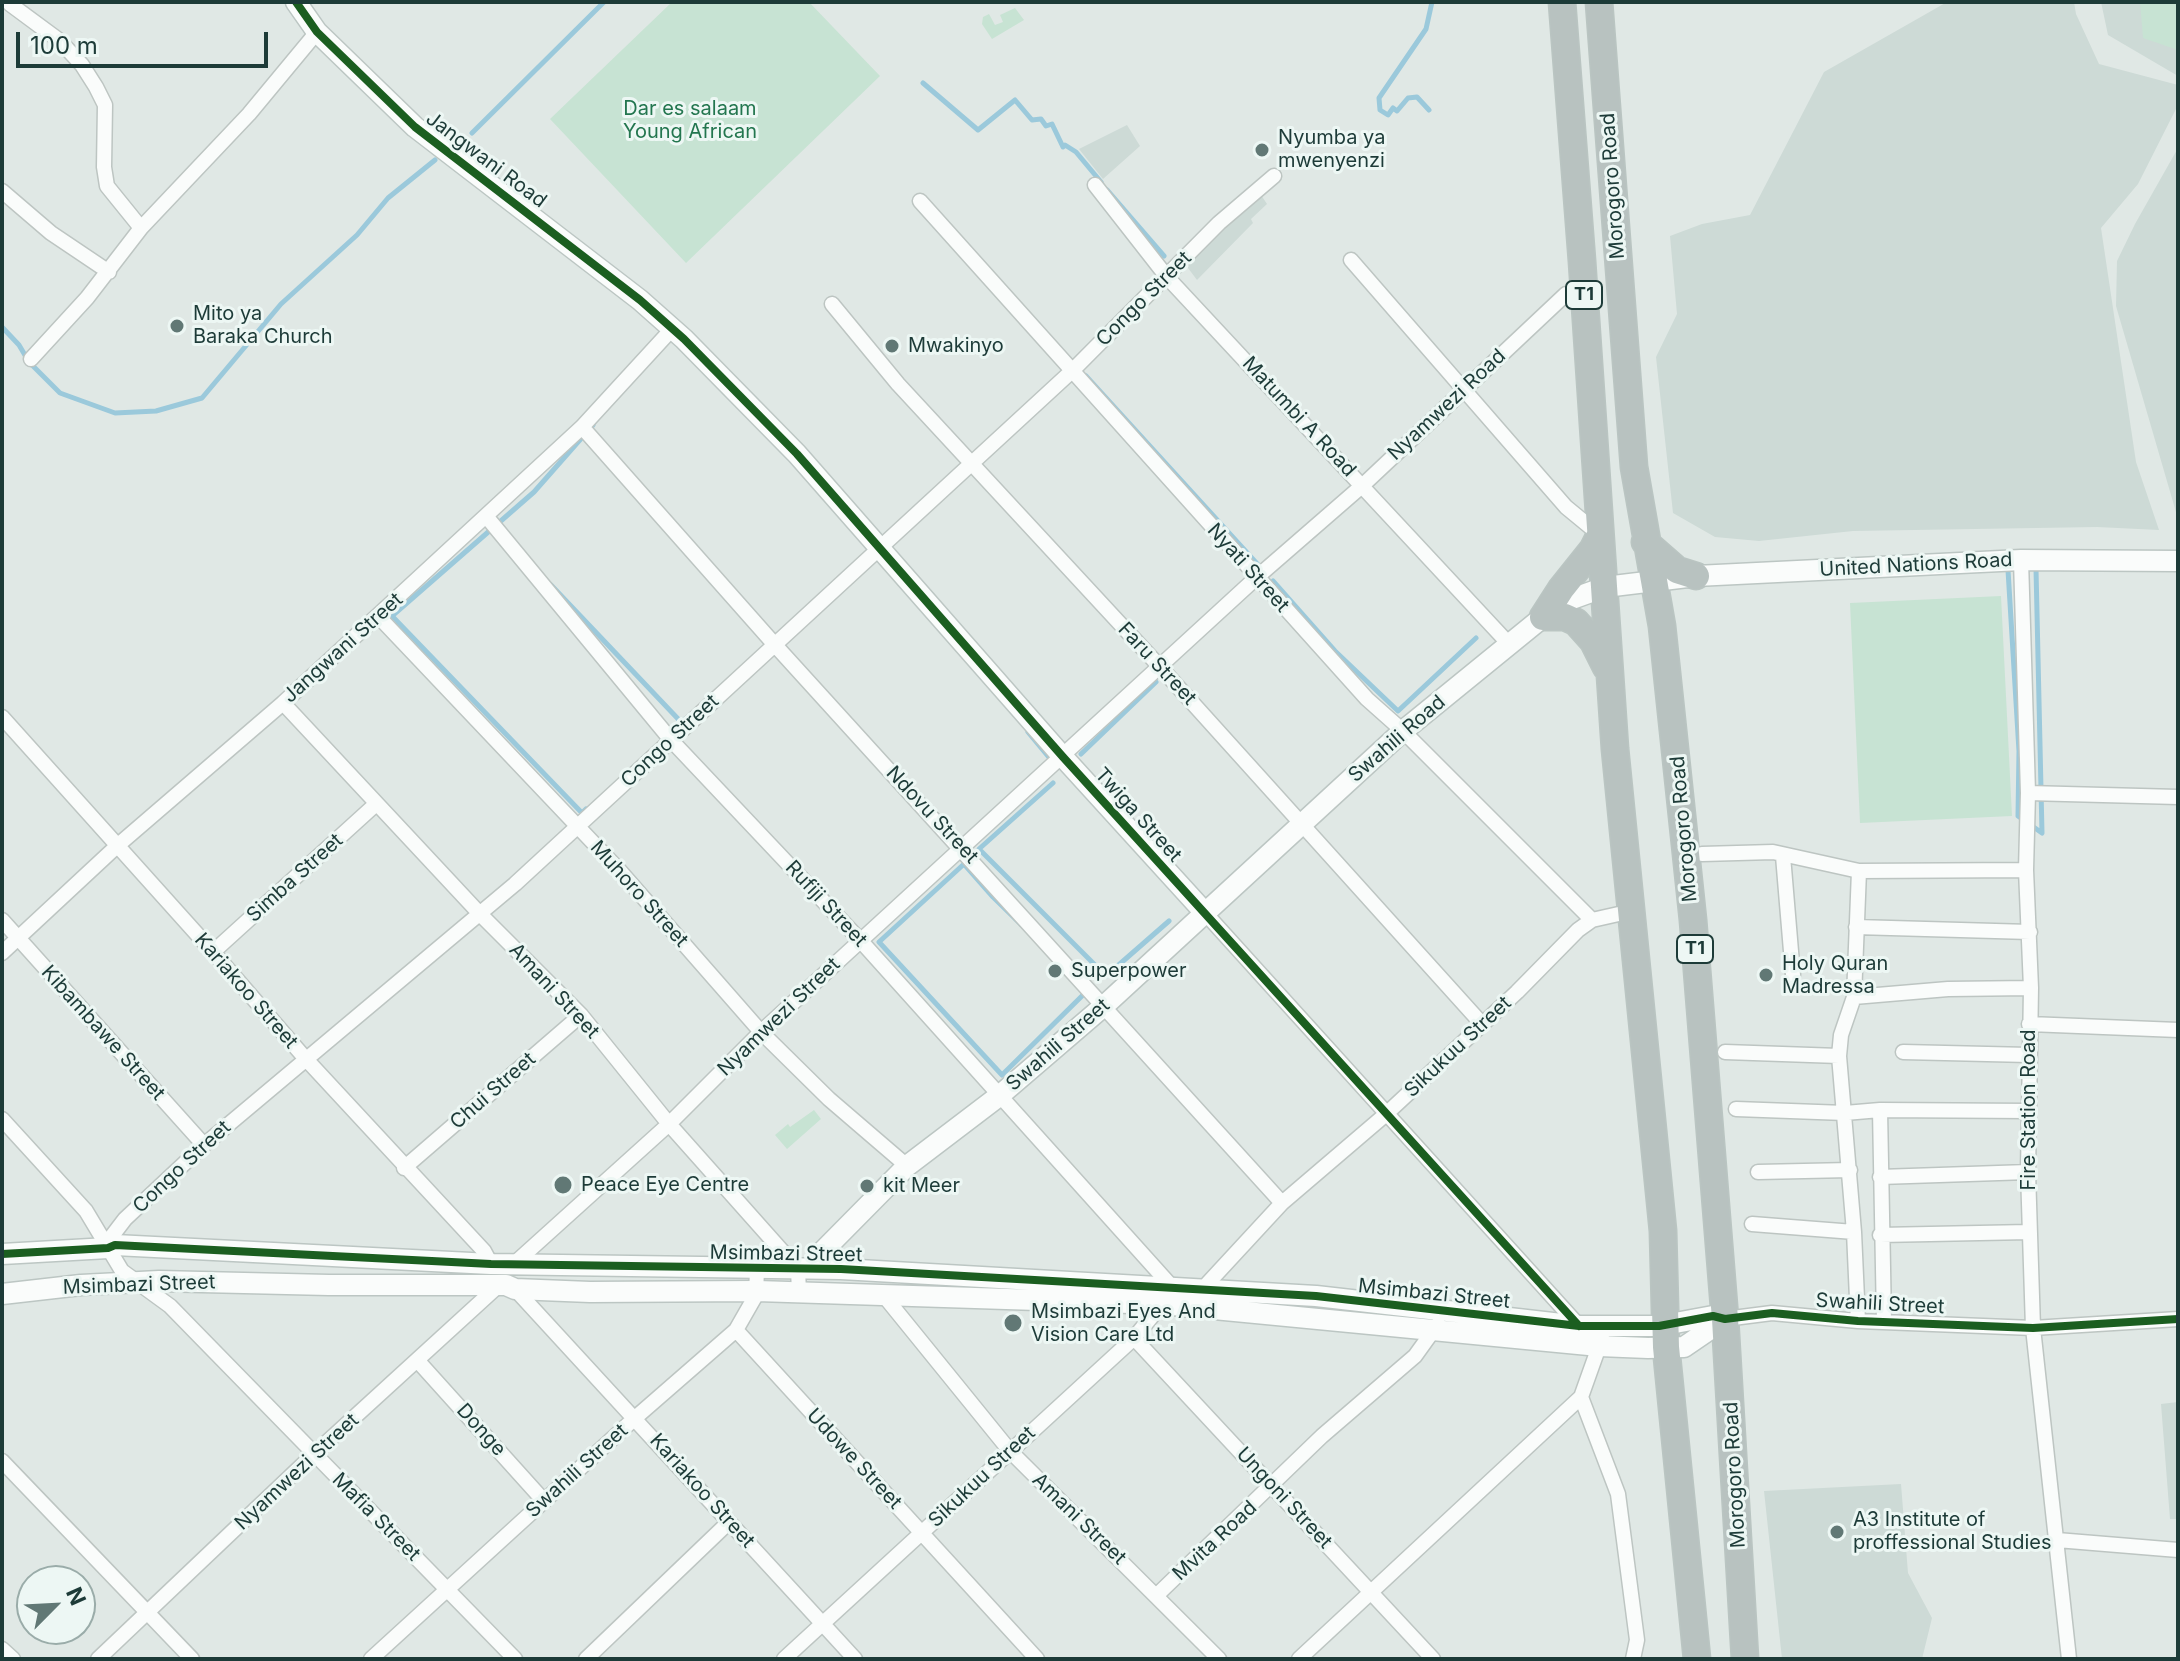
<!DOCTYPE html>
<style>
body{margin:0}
#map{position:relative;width:2180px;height:1661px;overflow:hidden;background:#e0e8e5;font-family:Inter,sans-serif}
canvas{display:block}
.frame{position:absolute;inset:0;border:4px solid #1d3b38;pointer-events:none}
.north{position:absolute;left:16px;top:1565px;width:80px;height:80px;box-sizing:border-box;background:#edf7f4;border:2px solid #9aaca9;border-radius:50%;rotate:66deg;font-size:22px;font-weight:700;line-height:32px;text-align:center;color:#1d3b38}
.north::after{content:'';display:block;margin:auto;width:28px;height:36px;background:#617875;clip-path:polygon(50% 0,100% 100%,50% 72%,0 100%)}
.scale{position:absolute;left:16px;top:32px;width:252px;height:36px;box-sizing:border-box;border:4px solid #1d3b38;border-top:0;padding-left:10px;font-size:24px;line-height:28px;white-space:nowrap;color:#1d3b38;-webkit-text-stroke:6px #edf7f4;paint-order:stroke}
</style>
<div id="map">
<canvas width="2180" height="1661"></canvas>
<div class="frame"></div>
<div class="north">N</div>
<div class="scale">100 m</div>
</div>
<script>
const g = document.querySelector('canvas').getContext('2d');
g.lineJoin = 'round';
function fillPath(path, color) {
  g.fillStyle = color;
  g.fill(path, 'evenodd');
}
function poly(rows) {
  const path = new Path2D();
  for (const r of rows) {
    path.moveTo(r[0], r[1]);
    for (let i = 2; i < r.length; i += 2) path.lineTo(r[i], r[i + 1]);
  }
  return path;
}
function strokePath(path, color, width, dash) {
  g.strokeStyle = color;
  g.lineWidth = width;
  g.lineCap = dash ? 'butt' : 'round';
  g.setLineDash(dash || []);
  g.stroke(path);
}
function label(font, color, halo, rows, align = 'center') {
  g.font = font + ' Inter,sans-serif';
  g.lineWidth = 6;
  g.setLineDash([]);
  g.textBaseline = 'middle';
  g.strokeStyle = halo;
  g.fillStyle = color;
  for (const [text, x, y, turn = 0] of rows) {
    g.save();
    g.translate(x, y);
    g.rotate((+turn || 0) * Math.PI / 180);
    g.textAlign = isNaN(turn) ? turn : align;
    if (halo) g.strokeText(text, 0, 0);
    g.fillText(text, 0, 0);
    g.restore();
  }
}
fillPath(poly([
 [1947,2,2074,2,2076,14,2099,64,2178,85,2178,105,2138,184,2101,228,2136,462,2159,530,2097,527,1853,531,1759,541,1715,537,1673,513,1656,357,1677,314,1670,236,1702,224,1750,215,1824,72],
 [2101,2,2178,2,2178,76,2108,35],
 [1127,125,1140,146,1103,179,1079,149],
 [2178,148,2178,519,2116,306,2117,261,2135,224],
 [1261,195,1267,204,1251,219,1253,223,1197,280,1185,264],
 [2178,1402,2178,1519,2170,1519,2161,1404],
 [1901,1484,1908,1573,1932,1618,1922,1659,1782,1659,1764,1491]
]), '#cddad6');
fillPath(poly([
 [672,2,809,2,880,76,686,263,550,119],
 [2140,2,2178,2,2178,50,2143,38],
 [1015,8,1024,20,992,39,982,24,983,17,989,14,995,25,1003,22,1000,15],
 [2001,596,2012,816,1860,823,1850,603],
 [814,1110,821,1119,787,1149,775,1135,788,1124,790,1127]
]), '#c7e3d3');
strokePath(poly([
 [923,83,978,130,1015,100,1032,120,1041,119,1046,126,1052,124,1063,147,1065,145,1076,152,1101,182],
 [1429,110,1417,97,1408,98,1397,111,1393,108,1388,115,1380,110,1379,98,1426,29,1432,2],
 [472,133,604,2],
 [1107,190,1164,256],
 [2,327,19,345,29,362,60,393,115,413,156,411,202,398,281,304,357,235,388,198,435,160],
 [1086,376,1260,567],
 [2008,570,2019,751,2018,816,2042,833,2036,569],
 [1273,581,1335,651,1398,711,1476,638],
 [551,585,681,722,685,719],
 [1028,732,1052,761],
 [1081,754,1156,682],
 [1053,783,979,849,1106,976,1169,921],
 [586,809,582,813,392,616,534,492,593,425],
 [964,864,993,897,1088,990,1002,1075,879,942,964,864]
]), '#9bc9db', 5);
const street = poly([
 [10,4,60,41,82,65,96,87,105,105,104,167,107,186,141,228],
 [1095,185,1167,277,1509,644],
 [2,191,51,233,109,272],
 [920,201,1367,699,1403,731,1592,920],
 [1351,260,1566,507,1600,535],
 [832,304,898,384,1161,668,1482,1024],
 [31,359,87,298,141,228,249,114,317,32],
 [582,427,775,645,1282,1203],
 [486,516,671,740,860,940,1172,1287,1162,1304,1134,1338,784,1659],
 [2021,560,2028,793,2026,870,2031,988,2028,1172,2033,1328,2069,1659],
 [378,616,620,871,761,1032,829,1099,907,1166],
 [283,703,480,914,581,1015,669,1124,798,1269,799,1293],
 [2,717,213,952,305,1058,484,1251,491,1264],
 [2028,793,2178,797],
 [1702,854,1773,852,1859,871,2026,870],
 [1783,856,1793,975],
 [1206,914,1579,1326],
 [2,920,204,1145],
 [1856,927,2030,932],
 [213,952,376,804],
 [2,953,117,846,283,703,582,427,672,329],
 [1854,997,1948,989,2031,988],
 [2029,1024,2178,1030],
 [1725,1052,1839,1056],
 [1903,1052,2029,1055],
 [1736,1109,1845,1113,1880,1110,2029,1111],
 [1880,1110,1884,1321],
 [2,1119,86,1211,122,1271,170,1306,515,1659],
 [404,1168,581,1015],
 [1758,1172,1850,1170],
 [1880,1177,2028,1172],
 [1752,1224,1854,1232],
 [1880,1235,2029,1232],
 [115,1245,112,1236,125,1219,204,1145,515,884,1073,370,1219,223,1274,176],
 [515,1263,669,1124,761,1032,1256,578,1363,485,1566,294],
 [515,1289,855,1659],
 [1203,1295,1208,1283,1282,1203,1385,1115,1517,992,1578,930,1592,920,1632,911],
 [885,1297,1010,1451,1219,1659],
 [1725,1319,1772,1313,1858,1321,2033,1328,2178,1319],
 [1858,1321,1854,1232,1839,1056,1841,1035,1854,997,1859,871],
 [736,1330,1037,1659],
 [1134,1338,1433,1659],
 [417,1360,544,1501],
 [1581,1397,1618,1494,1637,1640,1633,1659],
 [2,1461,192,1659],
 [2057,1540,2178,1550],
 [1157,1595,1322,1436,1415,1356,1438,1324],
 [2,1649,13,1659],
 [98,1659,314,1454,498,1286],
 [371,1659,635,1418,736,1330,756,1295,757,1269],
 [586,1659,729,1522],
 [1299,1659,1581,1397,1602,1338]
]);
const secondary = poly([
 [296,2,317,32,415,127,640,300,684,339,797,454,1063,757,1206,914],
 [2,1254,108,1248,115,1245,491,1264,841,1269,1316,1296,1579,1326,1659,1326,1713,1316,1725,1319],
 [841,1269,821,1253,907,1166,999,1096,1105,1005,1403,731,1543,617,1569,600,1605,587,1696,576,2021,560,2178,561],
 [2,1294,81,1285,159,1281,329,1285,506,1285,515,1289,590,1292,757,1291,1162,1304,1599,1346,1648,1348,1684,1347,1725,1319]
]);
const highway = poly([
 [1562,2,1582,261,1615,749,1663,1231,1666,1347,1697,1659],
 [1599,2,1634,467,1662,626,1693,920,1725,1319,1745,1659],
 [1645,542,1677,570,1696,576],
 [1543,617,1565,617,1576,622,1593,641,1606,667],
 [1543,617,1561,589,1593,549,1600,535]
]);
strokePath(street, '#bdc5c2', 17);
strokePath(secondary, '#bcc6c3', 23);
strokePath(highway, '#bac5c2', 29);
strokePath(street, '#fafcfb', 14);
strokePath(secondary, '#fafcfb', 20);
strokePath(highway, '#b8c2c0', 26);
strokePath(poly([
 [296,2,317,32,415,127,640,300,684,339,797,454,1063,757,1579,1326],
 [2,1254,108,1248,115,1245,491,1264,841,1269,1316,1296,1579,1326,1659,1326,1713,1316,1725,1319,1772,1313,1858,1321,2033,1328,2178,1319]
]), '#1b5e20', 8);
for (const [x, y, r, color] of [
 [1262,150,8,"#617875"],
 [177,326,8,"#617875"],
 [892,346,8,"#617875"],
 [1055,971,8,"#617875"],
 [1766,975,8,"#617875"],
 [563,1185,10,"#617875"],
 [867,1186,8,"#617875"],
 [1013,1323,10,"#617875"],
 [1837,1532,8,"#617875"]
]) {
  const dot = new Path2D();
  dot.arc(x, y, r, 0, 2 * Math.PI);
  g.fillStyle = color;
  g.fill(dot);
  strokePath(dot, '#edf7f4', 3);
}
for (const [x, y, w] of [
 [1584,295,36],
 [1695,949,36]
]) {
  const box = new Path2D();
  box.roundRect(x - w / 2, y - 14, w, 28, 6);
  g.fillStyle = '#edf7f4';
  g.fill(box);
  strokePath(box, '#1d3b38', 2);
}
label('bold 18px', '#1d3b38', null, [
 ["T1",1584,295],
 ["T1",1695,949]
]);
label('20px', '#23764f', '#edf7f4', [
 ["Dar es salaam",690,109],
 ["Young African",690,132]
]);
label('20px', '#1d3b38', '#edf7f4', [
 ["Nyumba ya",1278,138],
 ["mwenyenzi",1278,161],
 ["Mito ya",193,314],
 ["Baraka Church",193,337],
 ["Mwakinyo",908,346],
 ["Holy Quran",1782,964],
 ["Madressa",1782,987],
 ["Superpower",1071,971],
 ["Peace Eye Centre",581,1185],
 ["kit Meer",883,1186],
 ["Msimbazi Eyes And",1031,1312],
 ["Vision Care Ltd",1031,1335],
 ["A3 Institute of",1853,1520],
 ["proffessional Studies",1853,1543]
], 'left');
label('20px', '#1d3b38', '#edf7f4', [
 ["Jangwani Road",486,160,37],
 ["Morogoro Road",1613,186,-94],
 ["Congo Street",1144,299,-45],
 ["Nyamwezi Road",1447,405,-43],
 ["Matumbi A Road",1299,417,47],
 ["United Nations Road",1916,565,-3],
 ["Nyati Street",1248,568,48],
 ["Jangwani Street",343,648,-42],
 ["Faru Street",1157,664,47],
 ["Swahili Road",1397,739,-41],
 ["Congo Street",670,741,-43],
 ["Ndovu Street",932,815,47],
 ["Twiga Street",1138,815,48],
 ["Morogoro Road",1684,829,-95],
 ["Simba Street",295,878,-42],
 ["Muhoro Street",639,894,48],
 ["Rufiji Street",826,904,47],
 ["Kariakoo Street",246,991,49],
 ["Amani Street",554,991,47],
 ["Nyamwezi Street",779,1017,-44],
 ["Kibambawe Street",103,1033,48],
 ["Swahili Street",1058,1045,-41],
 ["Sikukuu Street",1458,1047,-43],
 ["Chui Street",493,1091,-41],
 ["Fire Station Road",2029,1110,-90],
 ["Congo Street",182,1167,-43],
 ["Msimbazi Street",786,1254,1],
 ["Msimbazi Street",139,1285,-2],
 ["Msimbazi Street",1434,1294,6],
 ["Swahili Street",1880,1304,3],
 ["Donge",481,1430,48],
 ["Udowe Street",854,1459,47],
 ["Swahili Street",577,1471,-42],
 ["Nyamwezi Street",297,1472,-43],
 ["Morogoro Road",1735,1475,-93],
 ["Sikukuu Street",982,1477,-43],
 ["Kariakoo Street",702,1491,48],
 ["Ungoni Street",1284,1498,47],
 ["Mafia Street",376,1517,45],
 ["Amani Street",1079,1519,44],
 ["Mvita Road",1215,1541,-43]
]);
</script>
